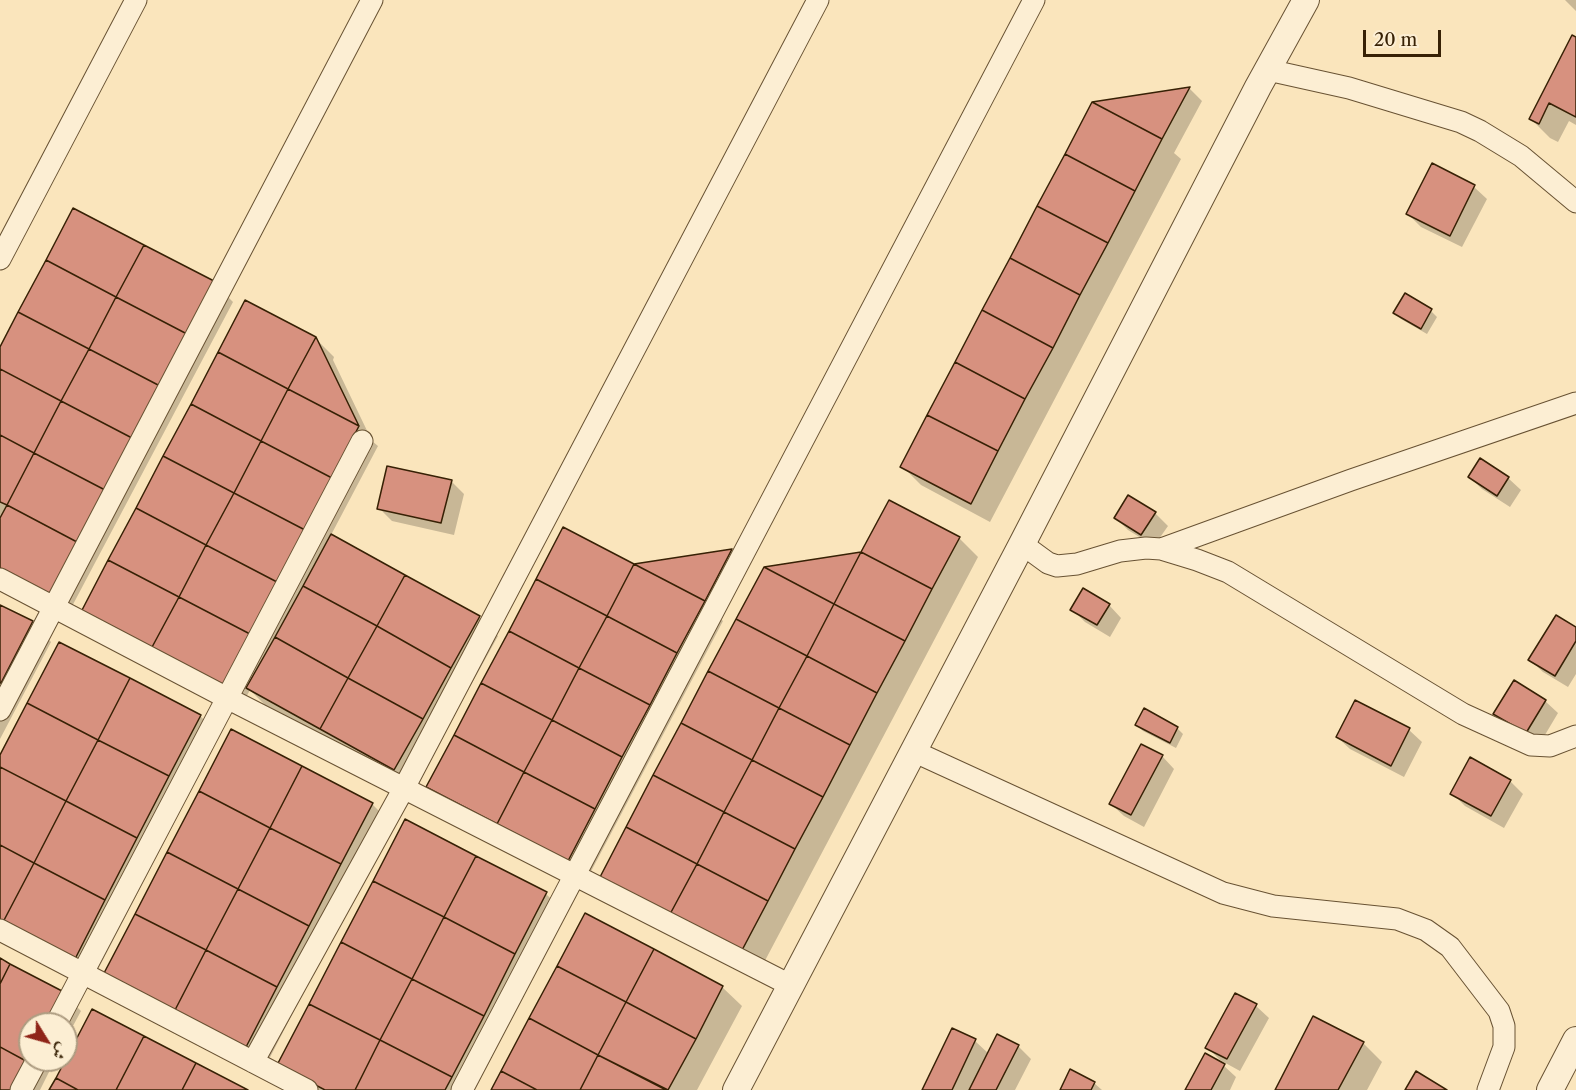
<!DOCTYPE html>
<meta charset="utf-8">
<style>
body{margin:0}
#map{position:relative;width:1576px;height:1090px;overflow:hidden;background:#fae5bc;font-family:"Libre Caslon Text",Amiri,serif}
canvas{display:block}
.north{position:absolute;left:18px;top:1012px;width:60px;height:60px;box-sizing:border-box;background:#fceed3;border:2px solid #ad9c81;border-radius:50%;rotate:127deg;font-size:16px;font-weight:700;line-height:24px;text-align:center;color:#372105}
.north::after{content:'';display:block;margin:auto;width:21px;height:27px;background:#8f2418;clip-path:polygon(50% 0,100% 100%,50% 72%,0 100%)}
.scale{position:absolute;left:1363px;top:30px;width:78px;height:27px;box-sizing:border-box;border:3px solid #372105;border-top:0;padding-left:8px;font-size:18px;line-height:21px;white-space:nowrap;color:#372105;-webkit-text-stroke:4px #fceed3;paint-order:stroke}
</style>
<div id="map">
<canvas width="1576" height="1090"></canvas>
<div class="north">ش</div>
<div class="scale">20 m</div>
</div>
<script>
const g = document.querySelector('canvas').getContext('2d');
g.lineJoin = 'round';
function fillPath(path, color) {
  g.fillStyle = color;
  g.fill(path, 'evenodd');
}
function poly(rows) {
  const path = new Path2D();
  for (const r of rows) {
    path.moveTo(r[0], r[1]);
    for (let i = 2; i < r.length; i += 2) path.lineTo(r[i], r[i + 1]);
  }
  return path;
}
function strokePath(path, color, width, dash) {
  g.strokeStyle = color;
  g.lineWidth = width;
  g.lineCap = dash ? 'butt' : 'round';
  g.setLineDash(dash || []);
  g.stroke(path);
}
fillPath(poly([
 [1565,0,1576,0,1576,11],
 [1576,38,1576,125,1569,121,1558,142,1550,138,1531,119],
 [1189,88,1202,101,1174,153,1181,159,990,522,921,485,902,466,1093,103],
 [1432,165,1474,187,1487,199,1462,247,1421,227,1408,214],
 [214,283,233,302,69,612,0,576,0,350],
 [1405,295,1431,311,1437,317,1427,334,1401,319,1395,313],
 [315,338,334,357,333,360,372,441,378,446,331,535,479,617,498,636,414,788,267,707,250,690,242,705,102,631],
 [1469,477,1508,478,1521,490,1510,507,1482,489],
 [451,481,464,494,454,535,392,521,379,508],
 [1155,513,1168,526,1154,546,1128,530,1116,518],
 [959,538,978,557,759,972,620,898],
 [732,550,744,562,716,615,723,621,587,879,447,806,428,787,634,565],
 [1109,605,1121,618,1110,637,1085,622,1072,609],
 [0,606,32,623,51,642,0,739],
 [1576,629,1576,674,1568,687,1543,672,1530,660],
 [59,644,200,716,220,735,93,979,0,931,0,758],
 [1545,701,1558,713,1539,745,1508,726,1495,714],
 [1137,725,1177,728,1183,734,1176,748,1143,731],
 [1409,730,1422,742,1404,777,1350,749,1337,737],
 [1162,756,1174,769,1144,827,1124,816,1111,804],
 [1510,781,1523,794,1504,828,1465,806,1452,793],
 [372,804,391,823,265,1067,124,994],
 [406,821,546,894,566,913,474,1090,310,1090],
 [585,915,722,987,742,1006,697,1090,493,1090],
 [0,960,62,992,81,1011,66,1039,66,1024,30,1024,30,1060,55,1060,40,1090,0,1090],
 [1256,1006,1269,1018,1240,1071,1220,1060,1207,1047],
 [975,1041,989,1054,1018,1046,1031,1059,1015,1090,924,1090],
 [1363,1043,1382,1062,1367,1090,1277,1090],
 [1223,1065,1236,1077,1230,1090,1186,1090],
 [1094,1083,1102,1090,1062,1090]
]), '#0003');
const building = poly([
 [1572,35,1576,37,1576,117,1549,103,1539,124,1529,119,1572,35],
 [1190,87,1162,139,1092,102,1190,87],
 [1092,102,1162,139,1135,191,1065,154,1092,102],
 [1065,154,1135,191,1108,243,1037,206,1065,154],
 [1432,163,1475,185,1450,236,1406,214,1432,163],
 [1037,206,1108,243,1080,295,1010,258,1037,206],
 [73,208,144,245,116,297,46,260,73,208],
 [144,245,214,281,187,334,116,297,144,245],
 [1010,258,1080,295,1053,348,982,310,1010,258],
 [46,260,116,297,89,349,18,312,46,260],
 [1405,293,1432,309,1421,329,1393,313,1405,293],
 [116,297,187,334,160,386,89,349,116,297],
 [245,300,316,337,288,389,218,352,245,300],
 [982,310,1053,348,1025,399,955,362,982,310],
 [18,312,89,349,61,401,0,369,0,347,18,312],
 [316,337,359,426,288,389,316,337],
 [89,349,160,386,132,438,61,401,89,349],
 [218,352,288,389,261,441,191,404,218,352],
 [955,362,1025,399,998,451,927,415,955,362],
 [0,369,61,401,34,453,0,435,0,369],
 [288,389,359,426,332,478,261,441,288,389],
 [61,401,132,438,105,490,34,453,61,401],
 [191,404,261,441,234,493,163,456,191,404],
 [927,415,998,451,971,504,900,467,927,415],
 [0,435,34,453,7,505,0,502,0,435],
 [261,441,332,478,305,530,234,493,261,441],
 [34,453,105,490,77,542,7,505,34,453],
 [163,456,234,493,206,545,136,508,163,456],
 [1480,458,1509,477,1497,496,1468,477,1480,458],
 [387,466,452,480,441,523,377,509,387,466],
 [234,493,305,530,277,582,206,545,234,493],
 [1128,495,1156,512,1141,535,1114,518,1128,495],
 [889,500,960,537,932,589,861,552,889,500],
 [7,505,77,542,50,594,0,568,0,518,7,505],
 [136,508,206,545,179,597,108,560,136,508],
 [563,527,634,564,607,616,536,579,563,527],
 [331,534,405,575,377,626,303,586,331,534],
 [206,545,277,582,250,634,179,597,206,545],
 [732,549,705,601,634,564,732,549],
 [861,552,834,604,764,567,861,552],
 [861,552,932,589,905,641,834,604,861,552],
 [108,560,179,597,151,649,81,612,108,560],
 [634,564,705,601,677,653,607,616,634,564],
 [764,567,834,604,807,656,736,619,764,567],
 [405,575,480,616,451,668,377,626,405,575],
 [536,579,607,616,579,668,509,631,536,579],
 [303,586,377,626,348,678,275,637,303,586],
 [1083,588,1110,604,1097,625,1070,610,1083,588],
 [179,597,250,634,222,687,151,649,179,597],
 [834,604,905,641,877,693,807,656,834,604],
 [0,605,33,621,1,683,0,683,0,605],
 [1556,615,1576,627,1576,641,1555,676,1528,660,1556,615],
 [607,616,677,653,650,705,579,668,607,616],
 [736,619,807,656,779,708,708,671,736,619],
 [377,626,451,668,423,719,348,678,377,626],
 [509,631,579,668,552,720,481,683,509,631],
 [275,637,348,678,320,729,246,688,275,637],
 [59,642,130,678,98,740,27,703,59,642],
 [807,656,877,693,850,745,779,708,807,656],
 [579,668,650,705,622,757,552,720,579,668],
 [708,671,779,708,752,760,681,723,708,671],
 [130,678,201,715,169,776,98,740,130,678],
 [348,678,423,719,394,770,320,729,348,678],
 [1514,680,1546,700,1526,733,1493,714,1514,680],
 [481,683,552,720,524,772,454,735,481,683],
 [1355,700,1410,728,1391,766,1336,737,1355,700],
 [27,703,98,740,66,801,0,767,0,755,27,703],
 [779,708,850,745,823,797,752,760,779,708],
 [1144,708,1178,727,1170,743,1135,725,1144,708],
 [552,720,622,757,595,809,524,772,552,720],
 [681,723,752,760,724,812,653,775,681,723],
 [231,729,302,766,270,828,199,791,231,729],
 [454,735,524,772,497,824,426,787,454,735],
 [98,740,169,776,137,838,66,801,98,740],
 [1141,744,1163,755,1131,815,1109,804,1141,744],
 [1470,757,1511,780,1491,816,1450,794,1470,757],
 [752,760,823,797,795,849,724,812,752,760],
 [302,766,373,803,341,864,270,828,302,766],
 [0,767,66,801,34,863,0,845,0,767],
 [524,772,595,809,568,861,497,824,524,772],
 [653,775,724,812,697,864,626,827,653,775],
 [199,791,270,828,238,889,167,852,199,791],
 [66,801,137,838,105,900,34,863,66,801],
 [724,812,795,849,768,901,697,864,724,812],
 [405,819,476,856,444,917,373,881,405,819],
 [626,827,697,864,669,916,599,879,626,827],
 [270,828,341,864,309,926,238,889,270,828],
 [0,845,34,863,2,924,0,923,0,845],
 [167,852,238,889,206,950,135,914,167,852],
 [476,856,547,892,515,954,444,917,476,856],
 [34,863,105,900,74,961,2,924,34,863],
 [697,864,768,901,740,954,669,916,697,864],
 [373,881,444,917,412,979,341,942,373,881],
 [238,889,309,926,277,987,206,950,238,889],
 [585,913,654,949,626,1002,557,966,585,913],
 [135,914,206,950,174,1012,103,975,135,914],
 [444,917,515,954,484,1016,412,979,444,917],
 [341,942,412,979,380,1040,309,1004,341,942],
 [654,949,723,986,696,1039,626,1002,654,949],
 [206,950,277,987,245,1049,174,1012,206,950],
 [0,958,10,964,0,984,0,958],
 [10,964,62,991,45,1024,30,1024,30,1053,26,1061,0,1047,0,984,10,964],
 [557,966,626,1002,598,1055,529,1018,557,966],
 [412,979,484,1016,452,1077,380,1040,412,979],
 [1235,993,1257,1004,1227,1059,1205,1048,1235,993],
 [626,1002,696,1039,668,1090,598,1055,626,1002],
 [309,1004,380,1040,355,1090,325,1090,277,1065,309,1004],
 [92,1009,144,1036,116,1090,78,1090,56,1078,92,1009],
 [1313,1016,1364,1042,1338,1090,1275,1090,1313,1016],
 [529,1018,598,1055,580,1090,537,1090,501,1071,529,1018],
 [952,1028,976,1039,952,1090,922,1090,952,1028],
 [997,1034,1019,1045,996,1090,969,1090,997,1034],
 [144,1036,196,1063,182,1090,116,1090,144,1036],
 [380,1040,452,1077,445,1090,355,1090,380,1040],
 [0,1047,26,1061,11,1090,0,1090,0,1047],
 [1205,1053,1225,1064,1211,1090,1185,1090,1205,1053],
 [598,1055,666,1090,580,1090,598,1055],
 [196,1063,248,1090,182,1090,196,1063],
 [1070,1069,1095,1082,1091,1090,1060,1090,1070,1069],
 [501,1071,537,1090,491,1090,501,1071],
 [1416,1071,1447,1090,1405,1090,1416,1071],
 [56,1078,78,1090,49,1090,56,1078]
]);
fillPath(building, '#d7917f');
strokePath(building, '#372105', 1.5);
const minor = poly([
 [1268,70,1349,88,1461,122,1480,131,1521,156,1576,202],
 [0,259,136,0],
 [1022,544,1048,563,1057,566,1077,564,1120,551,1146,548,1161,549,1197,560,1228,572,1463,714,1531,745,1550,746,1576,736],
 [1161,549,1351,480,1576,403],
 [0,579,227,698,790,985],
 [0,710,372,0],
 [913,751,1223,893,1273,906,1397,919,1426,930,1450,947,1499,1011,1504,1026,1504,1047,1488,1090],
 [0,930,307,1090],
 [56,1024,362,441],
 [253,1062,404,788,818,0],
 [21,1090,37,1060],
 [462,1090,1034,0]
]);
const tertiary = poly([
 [736,1090,1022,544,1258,87,1306,0],
 [1550,1090,1576,1040]
]);
strokePath(minor, '#685233', 23);
strokePath(tertiary, '#685233', 28);
strokePath(minor, '#fceed3', 21);
strokePath(tertiary, '#fceed3', 26);
</script>
